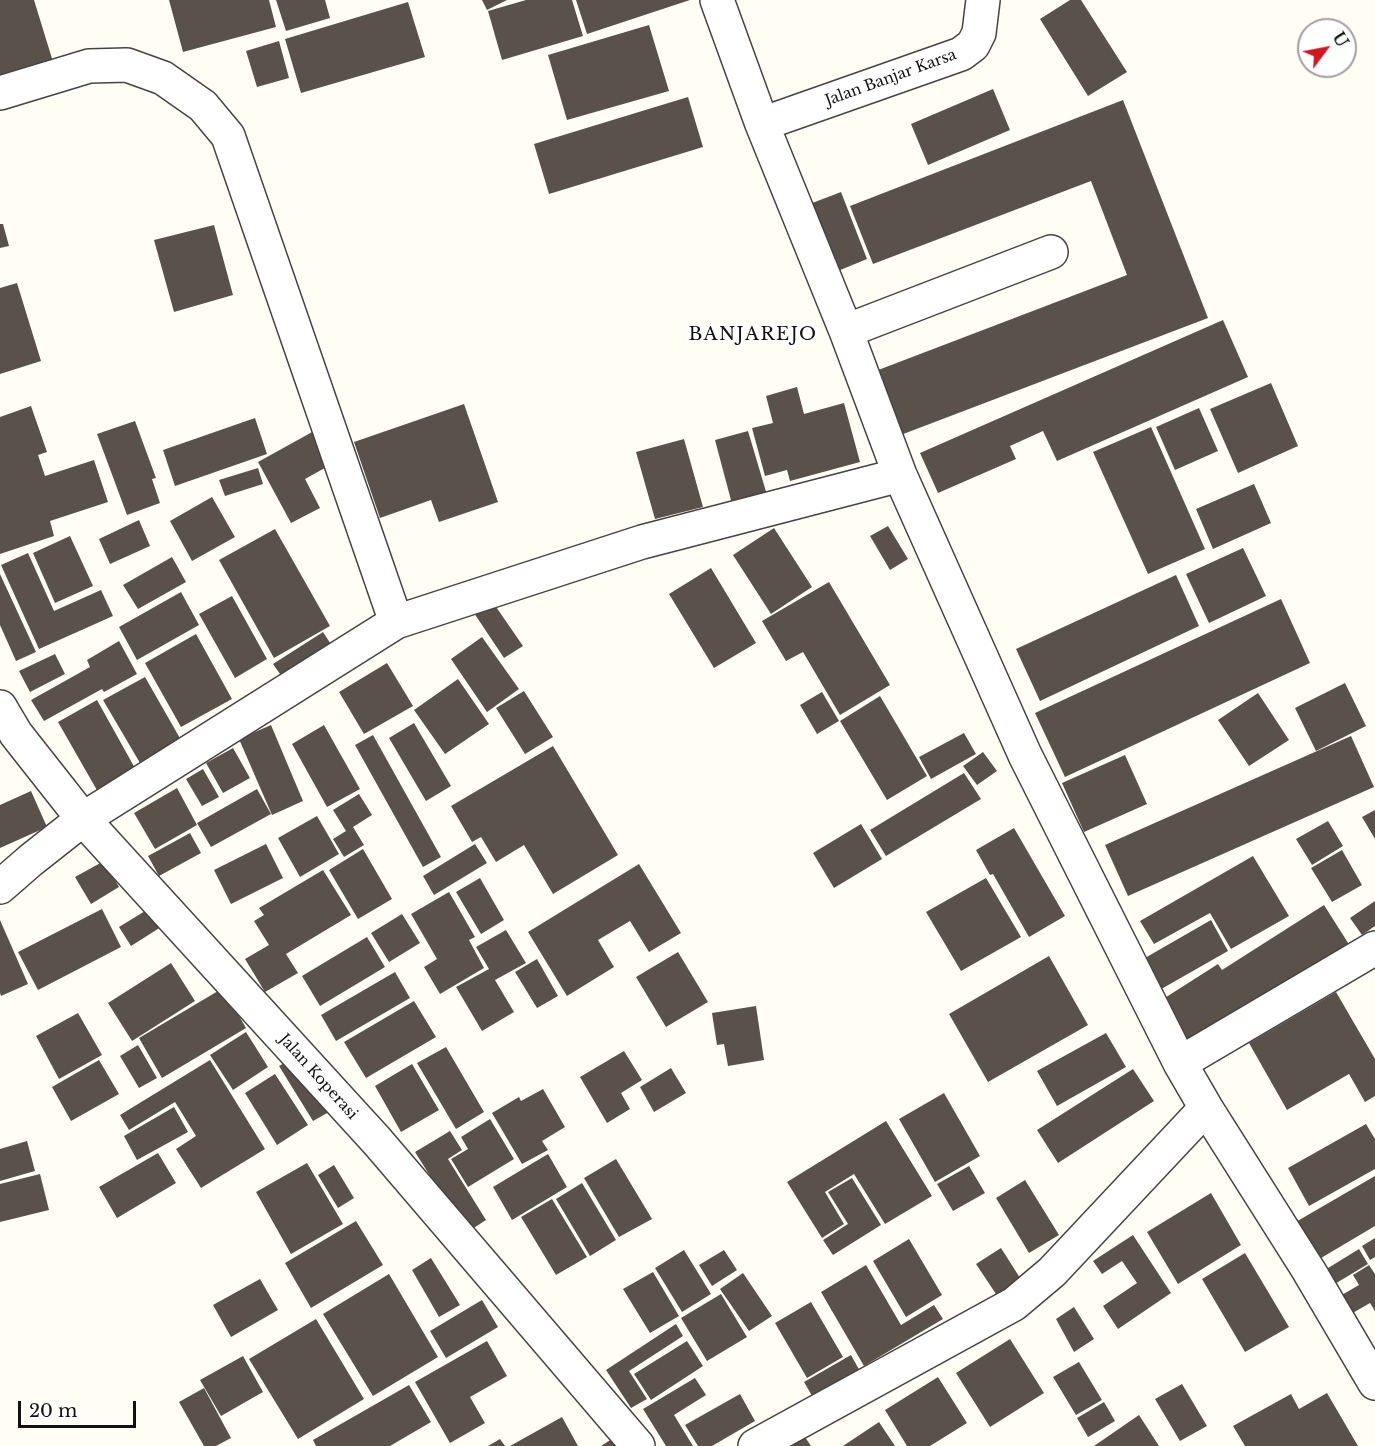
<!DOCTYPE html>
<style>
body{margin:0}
#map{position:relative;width:1375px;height:1446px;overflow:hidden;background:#fffdf4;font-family:"Libre Baskerville",serif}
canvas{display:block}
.north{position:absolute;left:1297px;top:18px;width:60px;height:60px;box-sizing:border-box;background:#fff;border:2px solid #a0a0a0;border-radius:50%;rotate:58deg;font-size:16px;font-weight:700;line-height:24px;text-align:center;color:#111}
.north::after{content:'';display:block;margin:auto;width:21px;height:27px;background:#d21722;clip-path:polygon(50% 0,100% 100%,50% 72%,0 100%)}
.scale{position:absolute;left:18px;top:1401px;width:118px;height:27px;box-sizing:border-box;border:3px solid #111;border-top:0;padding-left:8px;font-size:18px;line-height:21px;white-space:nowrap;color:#111;-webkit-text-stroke:4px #fff;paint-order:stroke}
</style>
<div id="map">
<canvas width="1375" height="1446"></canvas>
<div class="north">U</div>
<div class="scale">20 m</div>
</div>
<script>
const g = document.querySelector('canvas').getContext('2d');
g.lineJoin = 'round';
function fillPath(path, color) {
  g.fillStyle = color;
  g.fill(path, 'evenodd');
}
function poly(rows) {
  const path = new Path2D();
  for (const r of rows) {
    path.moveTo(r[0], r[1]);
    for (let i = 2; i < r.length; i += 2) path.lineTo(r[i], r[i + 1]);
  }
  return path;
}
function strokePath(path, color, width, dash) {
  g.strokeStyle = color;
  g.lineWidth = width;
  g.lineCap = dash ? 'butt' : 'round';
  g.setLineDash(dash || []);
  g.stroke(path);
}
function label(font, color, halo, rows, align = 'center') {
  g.font = font + ' "Libre Baskerville",serif';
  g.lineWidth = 6;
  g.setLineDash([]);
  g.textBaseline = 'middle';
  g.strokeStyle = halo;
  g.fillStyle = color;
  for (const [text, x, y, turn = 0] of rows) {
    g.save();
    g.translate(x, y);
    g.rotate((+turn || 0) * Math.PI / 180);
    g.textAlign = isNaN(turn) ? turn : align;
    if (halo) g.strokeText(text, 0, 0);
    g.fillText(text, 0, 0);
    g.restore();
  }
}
fillPath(poly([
 [0,0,34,0,54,65,0,82],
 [169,0,269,0,276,27,183,52],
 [276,0,325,0,330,18,286,31],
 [482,0,507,0,487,10],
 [526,0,572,0,583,36,502,60,488,11],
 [576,0,690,0,587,34],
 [1070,0,1081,0,1127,72,1088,96,1040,19],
 [408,2,425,57,301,93,285,39],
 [649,25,669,91,567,120,548,55],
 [279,41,289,78,257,87,246,51],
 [993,89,1010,130,928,165,911,124],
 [688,97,703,147,549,194,534,144],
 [1123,100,1208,318,898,436,873,372,1127,275,1091,181,873,264,850,206],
 [841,192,867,259,833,273,807,205],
 [0,224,3,224,9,246,0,248],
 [214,225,233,295,174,312,154,240],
 [17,283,41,361,0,374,0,288],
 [1223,320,1248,377,1057,461,1043,431,1010,446,1016,459,938,493,920,453],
 [1271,383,1298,446,1238,473,1210,409],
 [797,387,804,414,844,403,860,462,790,481,787,470,765,476,752,428,773,423,766,396],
 [464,404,498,502,439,522,431,500,380,518,354,442],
 [31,406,47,452,38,455,45,476,94,460,108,502,50,521,54,536,0,554,0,417],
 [1199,408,1218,451,1175,470,1156,427],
 [255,418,267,454,175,486,163,450],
 [135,421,156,478,152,479,160,503,127,515,97,434],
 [1151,427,1205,549,1148,574,1093,452],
 [314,431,332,464,305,479,320,508,291,523,258,462],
 [748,431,767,495,732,504,715,440],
 [684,439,703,507,655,519,636,452],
 [258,468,263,484,225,496,219,480],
 [1254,484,1271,523,1213,549,1196,509],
 [212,497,235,537,192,561,170,521],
 [139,520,150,546,110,564,99,539],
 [888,526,908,559,890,570,870,536],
 [774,528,812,587,771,614,733,555],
 [275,529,330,626,274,658,219,560],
 [70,536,93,586,55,603,33,553],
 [1243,548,1266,596,1209,623,1186,574],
 [28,553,54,611,101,590,113,616,39,649,1,565],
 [172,557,186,582,138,609,123,585],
 [711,568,756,643,714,668,669,594],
 [0,574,36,652,16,661,0,625],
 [1176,575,1199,626,1040,701,1016,649],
 [829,582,890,685,840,715,803,652,786,661,762,621],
 [181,592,199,625,137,660,119,627],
 [232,596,267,659,235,678,199,614],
 [1281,599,1310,663,1065,777,1035,713],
 [492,601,523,646,504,658,474,613],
 [323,632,334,649,285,681,273,664],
 [196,634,232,699,181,727,145,663],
 [482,637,519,689,487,712,451,659],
 [119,641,137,674,104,692,102,689,44,721,31,700,90,667,87,660],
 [55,654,65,674,30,692,19,671],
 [387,663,413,706,364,734,339,692],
 [145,677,181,740,140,763,103,700],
 [458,679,489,724,445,754,414,710],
 [1345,683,1366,726,1316,751,1295,708],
 [524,691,553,737,525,754,496,708],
 [822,692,839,721,817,734,800,705],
 [1258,693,1289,740,1249,766,1218,720],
 [880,696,927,776,887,800,840,721],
 [97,700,136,770,98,792,58,722],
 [414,723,451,786,426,801,389,738],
 [271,725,303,801,272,815,239,739],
 [324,725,360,789,327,807,292,744],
 [964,733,976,754,931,779,919,757],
 [373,735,441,857,423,867,355,745],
 [1351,736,1374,787,1128,896,1105,845],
 [553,746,618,855,553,894,524,845,496,862,481,837,472,842,451,806],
 [233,748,250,778,223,793,206,763],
 [983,752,997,771,977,785,963,766],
 [1125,755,1147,804,1084,832,1062,783],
 [203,769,219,797,202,806,186,779],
 [964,773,981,799,886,856,870,830],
 [177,788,197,825,155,849,134,813],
 [257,789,271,814,211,847,197,823],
 [31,791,47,827,0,848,0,805],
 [359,794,372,815,353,827,364,845,344,857,333,839,346,831,333,810],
 [1375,810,1375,839,1362,817],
 [317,816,339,854,300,877,278,838],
 [1328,821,1343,846,1312,865,1296,839],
 [861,824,882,859,834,888,813,853],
 [1014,828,1065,916,1029,937,993,874,990,875,976,850],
 [190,833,201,853,159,876,148,856],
 [266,844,283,878,231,904,214,870],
 [475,844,487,863,434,895,423,876],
 [363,849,392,899,358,919,329,870],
 [1342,850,1362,885,1332,902,1311,868],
 [1253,856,1289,916,1231,949,1210,913,1154,944,1140,921],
 [104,861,119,887,91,904,75,877],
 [639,864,681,933,649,952,630,921,598,940,614,967,567,996,528,932],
 [323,870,351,915,286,954,298,973,265,992,245,959,269,945,254,921,264,915,259,908],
 [480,878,504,920,481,934,456,892],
 [986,878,1021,937,961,971,926,912],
 [449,892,475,937,469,940,484,968,440,994,424,967,437,959,411,914],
 [1375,901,1375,926,1362,935,1350,918],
 [1324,905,1350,946,1189,1047,1160,1001,1218,964,1222,970],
 [150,908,161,927,131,946,119,927],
 [102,909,121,947,38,990,18,952],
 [402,914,420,943,389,962,371,933],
 [0,920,28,984,1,996,0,993],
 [1211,920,1228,951,1156,992,1138,962],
 [506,930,526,963,495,980,514,1012,482,1031,456,987,489,969,476,947],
 [367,937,385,967,320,1006,302,976],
 [678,952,708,1002,666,1027,636,977],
 [1049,956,1088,1025,988,1082,949,1014],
 [537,959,558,996,537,1008,515,972],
 [171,963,195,1001,132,1041,108,1003],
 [395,972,410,998,336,1041,321,1015],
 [223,988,246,1028,162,1078,139,1038],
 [1336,992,1375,1059,1375,1096,1365,1102,1349,1074,1287,1110,1249,1043],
 [414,1001,436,1037,366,1078,344,1042],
 [756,1006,764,1060,728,1066,724,1044,717,1045,712,1013],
 [78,1013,102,1055,59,1079,36,1036],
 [246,1032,268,1067,233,1090,210,1055],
 [1106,1033,1126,1067,1057,1106,1037,1071],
 [138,1045,157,1078,139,1088,120,1056],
 [446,1047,484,1112,456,1129,417,1063],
 [624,1051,642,1080,621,1093,630,1109,607,1123,580,1077],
 [295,1057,329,1112,313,1121,279,1066],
 [99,1060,119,1094,71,1121,52,1087],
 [210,1060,265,1149,201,1188,176,1149,196,1136,175,1102,129,1130,120,1115],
 [412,1064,439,1110,401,1132,375,1086],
 [671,1068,686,1093,654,1112,640,1087],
 [1133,1069,1154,1101,1058,1163,1037,1130],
 [275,1074,308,1125,277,1145,245,1093],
 [543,1089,565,1127,542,1141,548,1150,522,1164,492,1113,519,1097,521,1101],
 [944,1093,980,1156,935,1182,899,1119],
 [174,1107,188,1132,137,1160,124,1136],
 [490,1119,514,1159,468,1187,451,1159,468,1149,461,1137],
 [886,1121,932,1196,885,1224,854,1174,825,1192,844,1224,822,1238,787,1182],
 [1366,1124,1375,1139,1375,1169,1309,1206,1288,1168],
 [450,1131,462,1150,448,1159,486,1220,466,1233,415,1152],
 [27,1141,35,1171,0,1181,0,1149],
 [158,1153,176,1183,117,1218,99,1187],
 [548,1154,567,1187,512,1220,493,1187],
 [616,1159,652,1219,619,1237,584,1178],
 [307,1163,343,1224,291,1254,256,1192],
 [334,1165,354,1198,338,1208,318,1175],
 [969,1166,985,1193,953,1211,937,1184],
 [40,1174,49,1210,0,1222,0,1184],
 [1375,1176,1375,1226,1316,1261,1294,1223],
 [852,1178,881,1225,833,1255,823,1240,848,1224,828,1192],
 [1025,1180,1059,1235,1029,1253,996,1198],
 [582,1183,616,1240,590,1256,556,1199],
 [1211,1193,1241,1245,1178,1284,1147,1232],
 [552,1199,587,1257,556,1275,521,1217],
 [356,1221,383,1265,311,1308,285,1263],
 [1133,1235,1171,1293,1118,1329,1103,1306,1137,1283,1122,1261,1102,1274,1093,1261],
 [1375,1238,1375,1257,1370,1260,1362,1246],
 [909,1239,942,1295,906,1317,873,1261],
 [1001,1248,1022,1281,998,1297,976,1264],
 [1359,1249,1368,1264,1328,1288,1320,1273],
 [684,1250,711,1294,682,1312,655,1268],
 [724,1250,737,1270,712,1286,699,1265],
 [1245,1253,1289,1327,1245,1352,1202,1279],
 [431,1258,460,1305,439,1317,412,1270],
 [866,1265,901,1325,934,1305,943,1319,864,1366,821,1292],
 [1369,1265,1375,1274,1375,1311,1370,1303,1351,1314,1340,1296,1359,1285,1353,1275],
 [653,1272,679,1316,650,1333,623,1289],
 [743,1273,772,1316,749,1331,720,1289],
 [389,1274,438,1357,373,1396,323,1314],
 [260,1279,278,1310,231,1337,213,1305],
 [721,1294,747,1337,707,1361,681,1318],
 [482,1300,498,1327,446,1358,430,1331],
 [811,1302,843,1357,807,1378,775,1323],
 [1074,1307,1094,1339,1074,1352,1056,1319],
 [316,1319,364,1399,298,1439,249,1359],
 [676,1324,683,1336,629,1371,647,1399,631,1408,606,1370],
 [1010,1339,1044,1393,990,1427,956,1373],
 [487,1341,507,1376,470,1397,485,1423,450,1443,415,1382],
 [687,1341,703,1366,651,1400,634,1374],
 [851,1355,861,1373,815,1401,804,1382],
 [243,1356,263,1392,221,1416,200,1380],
 [1079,1362,1102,1400,1076,1415,1053,1377],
 [938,1377,967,1423,930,1446,907,1446,885,1410],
 [695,1378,706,1395,674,1415,693,1446,666,1446,643,1409],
 [1182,1384,1207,1426,1180,1441,1155,1399],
 [409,1385,431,1422,390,1446,316,1446,313,1440],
 [204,1388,231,1438,216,1446,204,1446,179,1402],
 [1327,1393,1358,1446,1245,1446,1233,1426,1291,1394,1299,1409],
 [740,1394,755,1421,712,1446,698,1446,685,1425],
 [1104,1402,1115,1421,1088,1437,1077,1418],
 [1139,1415,1159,1446,1094,1446],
 [562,1417,578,1446,510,1446],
 [879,1422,895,1446,843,1446],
 [801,1431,811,1446,778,1446],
 [618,1435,626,1446,601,1446],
 [500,1439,505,1446,488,1446]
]), '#5b514b');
const minor = poly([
 [717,0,762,124,846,331,900,475,1025,755,1180,1063,1206,1108,1309,1271,1375,1383],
 [0,93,89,66,127,65,163,78,203,106,228,136,396,622],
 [762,124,961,54,973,45,979,33,983,0],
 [846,331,1051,252],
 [0,707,16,734,83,819,377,1141,638,1446],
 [0,887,31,860,83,819,396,622,642,542,900,475],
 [1180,1063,1375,948],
 [755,1446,1014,1304,1052,1272,1206,1108]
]);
strokePath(minor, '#444', 36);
strokePath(minor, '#fff', 33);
label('15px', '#111', '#fff', [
 ["Jalan Banjar Karsa",891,78,-20],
 ["Jalan Koperasi",318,1077,48]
]);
g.letterSpacing = '1.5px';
label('18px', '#111', '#fff', [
 ["BANJAREJO",753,335]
]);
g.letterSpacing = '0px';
</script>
